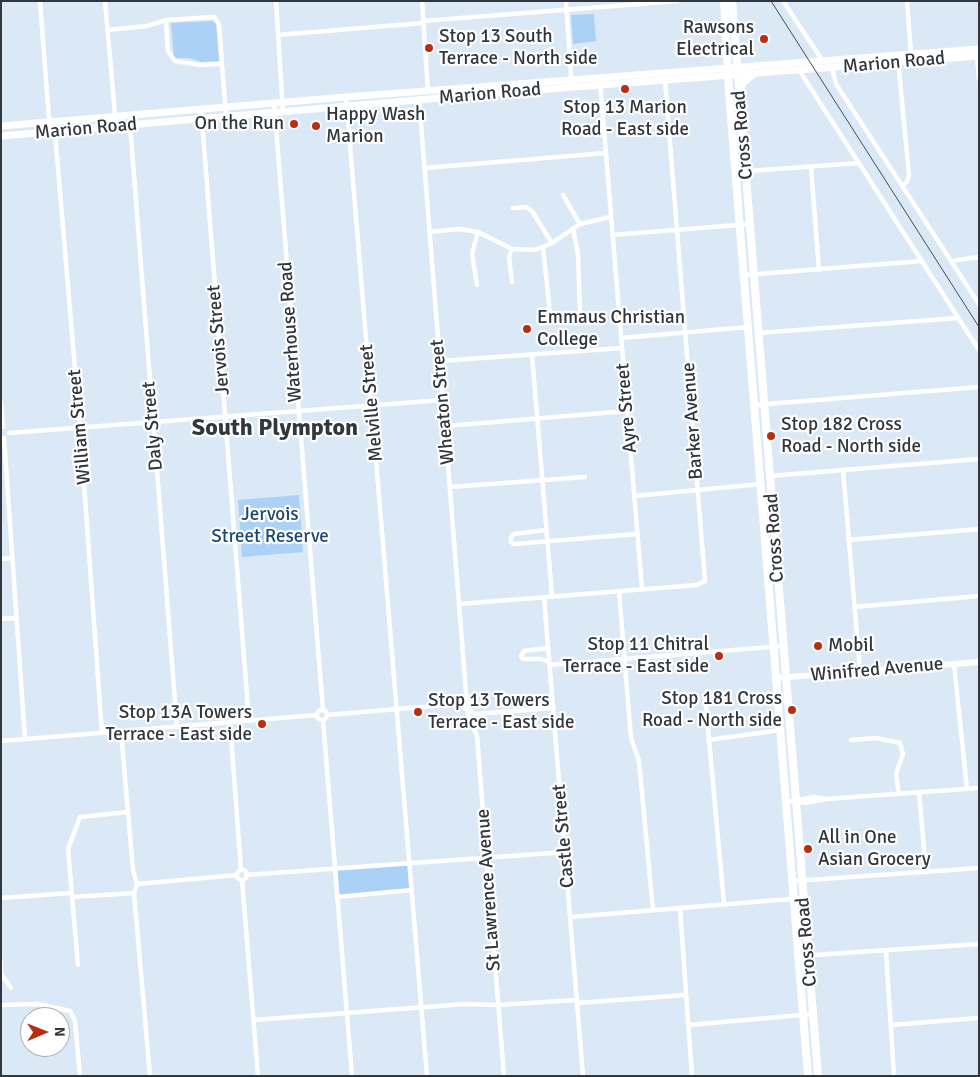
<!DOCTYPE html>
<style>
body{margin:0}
#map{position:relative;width:980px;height:1077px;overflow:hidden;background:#dbe8f6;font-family:Signika,sans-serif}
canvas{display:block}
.frame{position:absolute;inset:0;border:2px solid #31373c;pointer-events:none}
.north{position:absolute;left:20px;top:1007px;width:50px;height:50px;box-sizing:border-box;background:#fff;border:1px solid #adafb1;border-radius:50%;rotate:89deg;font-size:14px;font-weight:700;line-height:20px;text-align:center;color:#31373c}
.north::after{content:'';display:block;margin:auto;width:18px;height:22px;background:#b92e10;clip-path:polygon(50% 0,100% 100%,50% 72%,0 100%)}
</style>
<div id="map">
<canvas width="980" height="1077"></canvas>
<div class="frame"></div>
<div class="north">N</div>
</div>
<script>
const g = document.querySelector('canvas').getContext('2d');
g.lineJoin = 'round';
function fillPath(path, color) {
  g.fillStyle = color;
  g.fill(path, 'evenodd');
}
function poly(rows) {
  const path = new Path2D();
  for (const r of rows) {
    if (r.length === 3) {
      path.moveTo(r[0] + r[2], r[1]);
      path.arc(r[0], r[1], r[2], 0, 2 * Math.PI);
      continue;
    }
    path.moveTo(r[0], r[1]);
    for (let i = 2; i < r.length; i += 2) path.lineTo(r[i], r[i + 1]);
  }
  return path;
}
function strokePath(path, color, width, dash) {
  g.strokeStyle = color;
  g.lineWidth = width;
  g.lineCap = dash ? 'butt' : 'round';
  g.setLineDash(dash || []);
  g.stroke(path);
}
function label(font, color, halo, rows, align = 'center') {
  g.font = font + ' Signika,sans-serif';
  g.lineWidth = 4.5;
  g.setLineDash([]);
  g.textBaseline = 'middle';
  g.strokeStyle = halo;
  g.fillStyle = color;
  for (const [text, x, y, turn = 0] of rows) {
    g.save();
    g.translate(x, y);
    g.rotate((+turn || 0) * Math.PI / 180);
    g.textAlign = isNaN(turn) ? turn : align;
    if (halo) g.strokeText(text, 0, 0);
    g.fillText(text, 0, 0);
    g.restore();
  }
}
fillPath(poly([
 [594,14,596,41,573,44,571,15],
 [213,21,216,24,219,61,201,62,189,58,174,58,171,23],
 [299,495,303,552,242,557,238,500],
 [409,864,411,890,337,897,335,870]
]), '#acd1f6');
strokePath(poly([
 [40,1,50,132],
 [105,1,116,126],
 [276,1,283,112],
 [422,1,428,92],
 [566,1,572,88],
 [783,1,822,60],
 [907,1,911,55],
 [166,20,168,51,175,61,200,65,221,64],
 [423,21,677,1],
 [108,30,147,26,166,20,214,17,219,24,226,117],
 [278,35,423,23],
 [977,55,979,79],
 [896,63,899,70,909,175,907,182,903,185],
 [832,68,836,84,979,304],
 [799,70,979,350],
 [600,82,642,589],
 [346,97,427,1076],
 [419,98,459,604,466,693,471,712],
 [274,103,323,710],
 [201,108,249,721],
 [54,121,80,428,102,733],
 [130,124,177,727],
 [811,167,819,270],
 [425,168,606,153],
 [736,172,859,163],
 [563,195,580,224],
 [513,208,526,207,532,211,552,243],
 [573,228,578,255,580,311],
 [429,232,459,229,478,232,512,249,535,250,552,243,580,224,610,217],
 [612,235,750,224],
 [543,248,550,313],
 [951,261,979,257],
 [745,275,922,261],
 [512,282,509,257,512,249],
 [477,285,472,254,478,232],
 [758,333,958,318],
 [621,338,749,327],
 [532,355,552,596],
 [440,361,622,348],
 [1,402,3,427],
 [755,405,979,387],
 [446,426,627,411],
 [9,433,443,400],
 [4,438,25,739],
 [843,470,860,671],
 [770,476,979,459],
 [450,487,585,477],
 [634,496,761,484],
 [546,530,514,534,511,537,511,542,514,544,637,534],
 [848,540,979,529],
 [1,559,12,558],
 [619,591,631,738,639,761,653,910],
 [544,597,583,1076],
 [459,604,697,585,705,581,665,80],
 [854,607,979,596],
 [1,619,17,618],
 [548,648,524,651,521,656,523,659,541,659,549,662],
 [954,664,967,789],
 [549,665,783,646],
 [705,695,724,904],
 [465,706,477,736,504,1076],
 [322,715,5],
 [327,715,458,704,476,714,554,708],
 [323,720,352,1076],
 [230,722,241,870],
 [121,731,133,870,137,884,134,893,150,1076],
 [708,740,781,730],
 [851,740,876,738,900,743,903,754,896,774,899,794],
 [1,741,317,715],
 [919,792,926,872],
 [795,801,806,803,826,799,979,788],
 [786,802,815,797,825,799],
 [242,875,5],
 [246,875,566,852],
 [242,880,258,1076],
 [793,881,979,868],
 [137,884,237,875],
 [72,897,134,893],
 [337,897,412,890],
 [1,898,71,893],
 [680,908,692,1076],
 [570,917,803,898],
 [886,951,894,1076],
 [799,956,979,944],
 [1,961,1,978],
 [78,965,68,849,80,817,128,812],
 [2,975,11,988],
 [577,1003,686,995],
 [1,1005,38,1004,70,1011,75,1021,80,1076],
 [254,1020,465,1004,498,1005,577,1000],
 [689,1025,813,1014],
 [891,1025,979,1018]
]), '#fff', 4.5);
strokePath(poly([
 [776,678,979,662]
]), '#fff', 6);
strokePath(poly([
 [739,91,744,82,754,74],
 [1,126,346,97,979,49],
 [1,136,510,92,979,56]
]), '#fff', 7);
strokePath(poly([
 [724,1,729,92,808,1076],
 [732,1,818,1076]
]), '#fff', 8);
strokePath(poly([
 [771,1,979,327]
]), '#474d54', 1);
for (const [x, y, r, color] of [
 [764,39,5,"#b92e10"],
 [429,48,5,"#b92e10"],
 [625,89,5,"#b92e10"],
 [294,124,5,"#b92e10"],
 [316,126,5,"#b92e10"],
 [527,329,5,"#b92e10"],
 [771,436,5,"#b92e10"],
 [818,646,5,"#b92e10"],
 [719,656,5,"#b92e10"],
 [792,710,5,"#b92e10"],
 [418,712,5,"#b92e10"],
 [262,724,5,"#b92e10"],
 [808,849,5,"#b92e10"]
]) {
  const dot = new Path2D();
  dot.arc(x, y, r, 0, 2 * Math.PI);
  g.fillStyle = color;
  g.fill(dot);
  strokePath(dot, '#fff', 2);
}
label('19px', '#31373c', '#fff', [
 ["Rawsons",754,28,"right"],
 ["Electrical",754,50,"right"],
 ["Stop 13 South",439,37],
 ["Terrace - North side",439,59],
 ["Stop 13 Marion",625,108,"center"],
 ["Road - East side",625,130,"center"],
 ["Happy Wash",326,115],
 ["Marion",326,137],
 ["On the Run",284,124,"right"],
 ["Emmaus Christian",537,318],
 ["College",537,340],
 ["Stop 182 Cross",781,425],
 ["Road - North side",781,447],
 ["Stop 11 Chitral",709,645,"right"],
 ["Terrace - East side",709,667,"right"],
 ["Mobil",828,646],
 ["Stop 181 Cross",782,699,"right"],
 ["Road - North side",782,721,"right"],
 ["Stop 13 Towers",428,701],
 ["Terrace - East side",428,723],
 ["Stop 13A Towers",252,713,"right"],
 ["Terrace - East side",252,735,"right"],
 ["All in One",818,838],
 ["Asian Grocery",818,860]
], 'left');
label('19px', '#31373c', '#fff', [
 ["Marion Road",894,63,-5],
 ["Marion Road",490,94,-5],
 ["Marion Road",86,129,-5],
 ["Cross Road",743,135,-95],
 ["Waterhouse Road",291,332,-94],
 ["Jervois Street",219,340,-95],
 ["Wheaton Street",443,402,-95],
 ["Melville Street",372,403,-95],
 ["Ayre Street",627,408,-95],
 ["Barker Avenue",693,421,-94],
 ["Daly Street",153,426,-95],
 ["William Street",80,427,-95],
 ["Cross Road",775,538,-94],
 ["Winifred Avenue",877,670,-5],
 ["Castle Street",564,836,-95],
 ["St Lawrence Avenue",489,890,-94],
 ["Cross Road",807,942,-95]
]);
label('19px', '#194974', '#fff', [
 ["Jervois",270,515],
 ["Street Reserve",270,537]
]);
label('bold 24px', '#31373c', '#fff', [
 ["South Plympton",275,429]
]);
</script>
